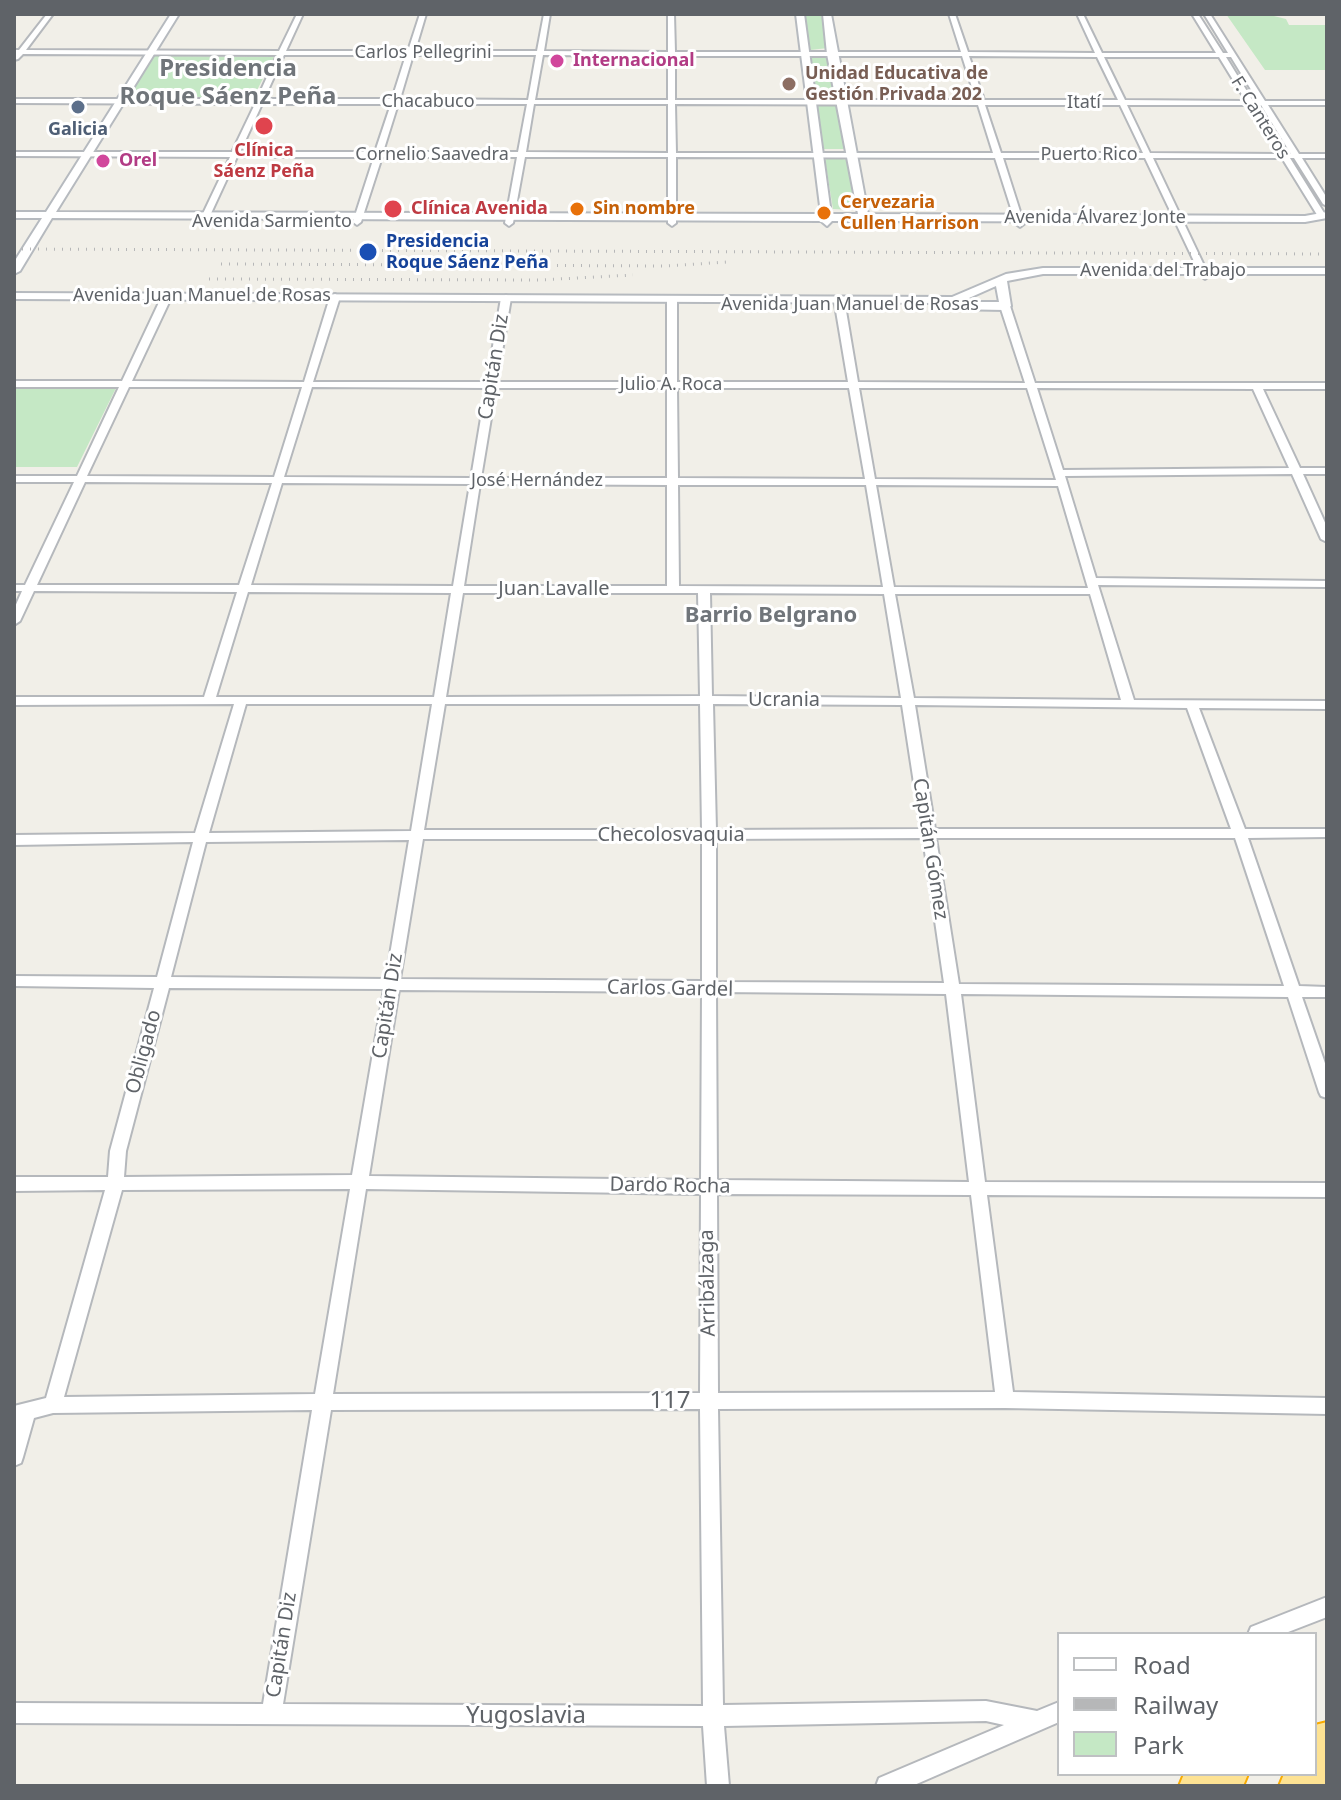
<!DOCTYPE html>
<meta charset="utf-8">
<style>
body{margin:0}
#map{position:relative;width:1341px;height:1800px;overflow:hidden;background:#f1efe8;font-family:"Noto Sans",sans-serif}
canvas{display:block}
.frame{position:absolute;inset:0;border:16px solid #5f6368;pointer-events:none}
.legend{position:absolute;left:1057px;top:1632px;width:260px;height:144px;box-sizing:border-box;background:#fff;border:2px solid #bfc1c3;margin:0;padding:10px 14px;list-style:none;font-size:24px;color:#5f6368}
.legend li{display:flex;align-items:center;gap:16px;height:40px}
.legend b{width:40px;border:2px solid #bfc1c3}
</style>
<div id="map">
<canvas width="1341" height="1800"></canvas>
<div class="frame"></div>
<ul class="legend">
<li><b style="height:10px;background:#fff"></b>Road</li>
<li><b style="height:10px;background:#b6b7b8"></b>Railway</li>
<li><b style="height:22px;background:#c5e8c5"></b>Park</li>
</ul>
</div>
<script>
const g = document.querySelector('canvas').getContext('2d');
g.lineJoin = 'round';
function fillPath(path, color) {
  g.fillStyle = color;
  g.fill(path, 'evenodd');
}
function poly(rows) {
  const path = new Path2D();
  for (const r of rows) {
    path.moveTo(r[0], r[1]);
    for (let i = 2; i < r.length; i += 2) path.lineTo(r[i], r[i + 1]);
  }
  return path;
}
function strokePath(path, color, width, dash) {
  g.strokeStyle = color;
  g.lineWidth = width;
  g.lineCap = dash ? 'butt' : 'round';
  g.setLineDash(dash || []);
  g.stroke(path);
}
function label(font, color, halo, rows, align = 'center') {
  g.font = font + ' "Noto Sans",sans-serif';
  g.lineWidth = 6;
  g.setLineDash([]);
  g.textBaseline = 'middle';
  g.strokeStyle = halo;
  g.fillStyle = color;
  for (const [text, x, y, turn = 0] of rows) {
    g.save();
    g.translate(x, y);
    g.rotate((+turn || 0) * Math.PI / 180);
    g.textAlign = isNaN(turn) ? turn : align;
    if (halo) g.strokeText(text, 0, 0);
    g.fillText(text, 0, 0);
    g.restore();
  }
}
fillPath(poly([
 [821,14,828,48,810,50,803,15],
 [1226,14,1270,15,1286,19,1289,25,1326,25,1327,19,1327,70,1265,70],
 [154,56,155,56,274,57,253,98,128,98],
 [810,57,829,57,837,96,816,97],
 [819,104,838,106,846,149,823,149,816,105],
 [830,157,848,160,856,210,833,209,825,160],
 [14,388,116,388,77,467,14,467]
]), '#c5e8c5');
const street = poly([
 [47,14,53,14,26,50,279,51,297,14,303,14,286,51,408,51,420,14,426,14,415,51,537,51,544,14,550,14,544,51,668,52,668,14,674,14,675,52,961,52,949,14,955,14,968,52,1095,53,1077,14,1083,14,1102,53,1216,53,1192,14,1198,14,1223,53,1228,53,1204,14,1210,14,1265,101,1327,101,1327,105,1268,105,1299,154,1327,154,1327,158,1302,158,1327,198,1327,206,1323,204,1294,158,1290,158,1326,216,1319,218,1282,158,1153,158,1209,276,1205,279,1201,276,1145,158,1003,158,1024,224,1020,227,1016,224,995,158,676,157,676,223,672,226,668,223,668,157,525,157,513,223,509,226,505,223,517,157,382,157,361,222,357,225,353,222,374,157,237,157,207,222,203,225,199,222,230,157,14,156,14,152,232,152,255,104,14,103,14,99,257,99,277,55,23,54,18,59,14,60,14,50,19,50,47,14],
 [284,55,406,55,392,99,264,99,284,55],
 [413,55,536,55,528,100,400,99,413,55],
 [543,55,668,56,668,100,535,100,543,55],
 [675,56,962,56,976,100,675,100,675,56],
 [969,56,1097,57,1118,100,984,100,969,56],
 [1104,57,1219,57,1246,101,1125,100,1104,57],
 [1226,57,1231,57,1258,101,1253,101,1226,57],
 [262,104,391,104,375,152,240,152,262,104],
 [398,104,527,104,518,152,383,152,398,104],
 [534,104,668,104,668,153,526,152,534,104],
 [675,104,978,105,993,153,676,153,675,104],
 [985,105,1120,105,1143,153,1001,153,985,105],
 [1127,105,1249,105,1279,154,1150,153,1127,105],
 [1256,105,1261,105,1291,154,1287,154,1256,105],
 [167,293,172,296,132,381,304,382,330,297,335,294,340,297,313,382,487,382,501,298,506,295,511,298,497,382,667,382,667,299,672,296,677,299,677,382,848,382,834,299,839,296,844,299,858,382,1025,383,1000,306,1005,303,1010,306,1035,383,1327,383,1327,389,1263,389,1300,468,1327,468,1327,474,1303,474,1327,527,1327,542,1321,539,1292,474,1065,476,1096,578,1327,581,1327,587,1098,585,1134,700,1327,701,1327,709,1199,708,1245,829,1327,829,1327,837,1248,838,1299,986,1327,987,1327,997,1302,997,1327,1069,1327,1098,1321,1096,1319,1092,1288,997,961,994,985,1182,1327,1183,1327,1197,987,1195,1013,1392,1327,1398,1327,1414,1005,1408,718,1409,723,1705,986,1701,1037,1711,1059,1702,1059,1722,912,1786,876,1786,879,1778,1004,1725,986,1721,724,1726,729,1786,707,1786,703,1726,14,1723,14,1703,263,1704,312,1410,53,1413,34,1418,23,1457,21,1463,14,1466,14,1406,46,1398,105,1190,14,1191,14,1177,108,1177,110,1151,154,988,14,986,14,976,157,977,193,842,14,845,14,835,195,833,234,704,14,705,14,697,204,697,237,592,34,591,20,621,14,625,14,609,22,591,14,591,14,585,25,585,74,482,14,482,14,476,77,476,119,387,14,387,14,381,122,381,162,296,167,293],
 [129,387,302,387,274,477,87,476,129,387],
 [312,387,486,388,471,478,284,477,312,387],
 [496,388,667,388,667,478,481,478,496,388],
 [677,388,849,388,865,479,678,478,677,388],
 [859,388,1027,388,1056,480,875,479,859,388],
 [1037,388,1253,389,1289,468,1063,470,1037,388],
 [85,482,272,483,239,585,37,585,85,482],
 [282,483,470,484,453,586,251,585,282,483],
 [480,484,667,485,667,586,464,586,480,484],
 [678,485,866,485,883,587,679,586,678,485],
 [876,485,1058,486,1088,588,894,587,876,485],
 [248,592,451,593,434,697,216,697,248,592],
 [463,593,698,593,700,696,446,697,463,593],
 [710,593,884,594,901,698,712,696,710,593],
 [895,594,1090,594,1121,700,914,698,895,594],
 [246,704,432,704,411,831,209,833,246,704],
 [445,704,700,704,702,830,424,830,445,704],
 [713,704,902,705,921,829,716,830,713,704],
 [915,705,1187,708,1231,829,935,829,915,705],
 [923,838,944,983,716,982,716,839,923,838],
 [936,838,1235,838,1284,986,959,984,936,838],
 [423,839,702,839,702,981,400,979,423,839],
 [409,840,386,979,171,977,206,842,409,840],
 [169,988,384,989,352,1175,124,1177,126,1151,169,988],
 [399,990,702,992,701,1180,369,1176,399,990],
 [716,992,946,994,969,1182,717,1180,716,992],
 [350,1189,315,1394,64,1397,122,1190,350,1189],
 [366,1189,701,1194,700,1393,333,1394,366,1189],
 [717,1194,971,1195,995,1392,718,1393,717,1194],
 [700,1409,703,1706,283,1704,331,1410,700,1409],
 [1327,1597,1327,1617,1283,1634,1248,1634,1251,1627,1327,1597]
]);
const secondary = poly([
 [171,14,179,14,56,212,821,214,796,14,804,14,831,214,858,214,827,54,823,14,831,14,868,214,1305,216,1327,212,1327,218,1305,222,870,221,869,226,865,227,859,221,832,221,827,226,821,221,52,218,20,271,14,274,14,262,42,218,14,218,14,212,46,212,171,14],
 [1043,268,1327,268,1327,274,1043,274,1007,281,1011,306,1005,310,949,309,945,307,944,303,14,299,14,293,952,297,1006,274,1043,268],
 [996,286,999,302,960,302,996,286]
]);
const highway = poly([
 [1327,1722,1327,1786,1279,1786,1284,1774,1315,1774,1315,1725,1327,1722],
 [1184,1774,1248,1774,1243,1786,1179,1786,1184,1774]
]);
strokePath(street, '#b5b8bc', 4);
strokePath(secondary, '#b6babf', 4);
strokePath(highway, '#f9ab00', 4);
fillPath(street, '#fff');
fillPath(secondary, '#fff');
fillPath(highway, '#fde293');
strokePath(poly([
 [14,249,1327,254],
 [221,264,666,266,727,262],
 [209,279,540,280,633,275]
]), '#b6b7b8', 3, [1, 7]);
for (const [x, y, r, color] of [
 [557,61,8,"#d1479c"],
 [789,84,8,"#8d6e63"],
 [78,107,8,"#5c6f8a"],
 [264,126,10,"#e0444e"],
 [103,161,8,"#d1479c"],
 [393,209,10,"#e0444e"],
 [577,209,8,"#e8710a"],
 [824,213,8,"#e8710a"],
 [368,252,10,"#1a4fb4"]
]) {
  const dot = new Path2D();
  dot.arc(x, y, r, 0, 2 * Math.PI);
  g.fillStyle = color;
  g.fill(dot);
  strokePath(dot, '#fff', 3);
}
label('18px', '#5f6368', '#fff', [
 ["Carlos Pellegrini",423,53],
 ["Chacabuco",428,102],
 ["Itatí",1084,103],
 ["F. Canteros",1260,118,58],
 ["Cornelio Saavedra",432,155],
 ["Puerto Rico",1089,155],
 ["Avenida Álvarez Jonte",1095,218],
 ["Avenida Sarmiento",272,222],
 ["Avenida del Trabajo",1163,271],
 ["Avenida Juan Manuel de Rosas",202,296],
 ["Avenida Juan Manuel de Rosas",850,305],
 ["Julio A. Roca",671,385],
 ["José Hernández",537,481]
]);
label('bold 18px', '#b23c85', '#fff', [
 ["Internacional",573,61],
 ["Orel",119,161]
], 'left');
label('bold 18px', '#785e54', '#fff', [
 ["Unidad Educativa de",805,74],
 ["Gestión Privada 202",805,95]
], 'left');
label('bold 18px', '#4e5e75', '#fff', [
 ["Galicia",78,130]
]);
label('bold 18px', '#be3a42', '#fff', [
 ["Clínica",264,151],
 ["Sáenz Peña",264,172],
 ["Clínica Avenida",411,209,"left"]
]);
label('bold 18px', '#c56008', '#fff', [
 ["Cervezaria",840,203],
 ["Cullen Harrison",840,224],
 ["Sin nombre",593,209]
], 'left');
label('bold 18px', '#164399', '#fff', [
 ["Presidencia",386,242],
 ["Roque Sáenz Peña",386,263]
], 'left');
label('20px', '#5f6368', '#fff', [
 ["Capitán Diz",494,367,-81],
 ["Juan Lavalle",554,589],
 ["Ucrania",784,700],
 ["Checolosvaquia",671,835],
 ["Capitán Gómez",930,849,81],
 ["Carlos Gardel",670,989,1],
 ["Capitán Diz",388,1006,-81],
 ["Obligado",144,1052,-75],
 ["Dardo Rocha",670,1186,1],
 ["Arribálzaga",708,1283,-91],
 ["Capitán Diz",282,1645,-81]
]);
label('bold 22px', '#70757a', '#fff', [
 ["Barrio Belgrano",771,616]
]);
label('bold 24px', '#70757a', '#fff', [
 ["Presidencia",228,69],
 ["Roque Sáenz Peña",228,97]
]);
label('24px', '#5f6368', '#fff', [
 ["117",670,1401],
 ["Yugoslavia",526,1716]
]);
</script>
